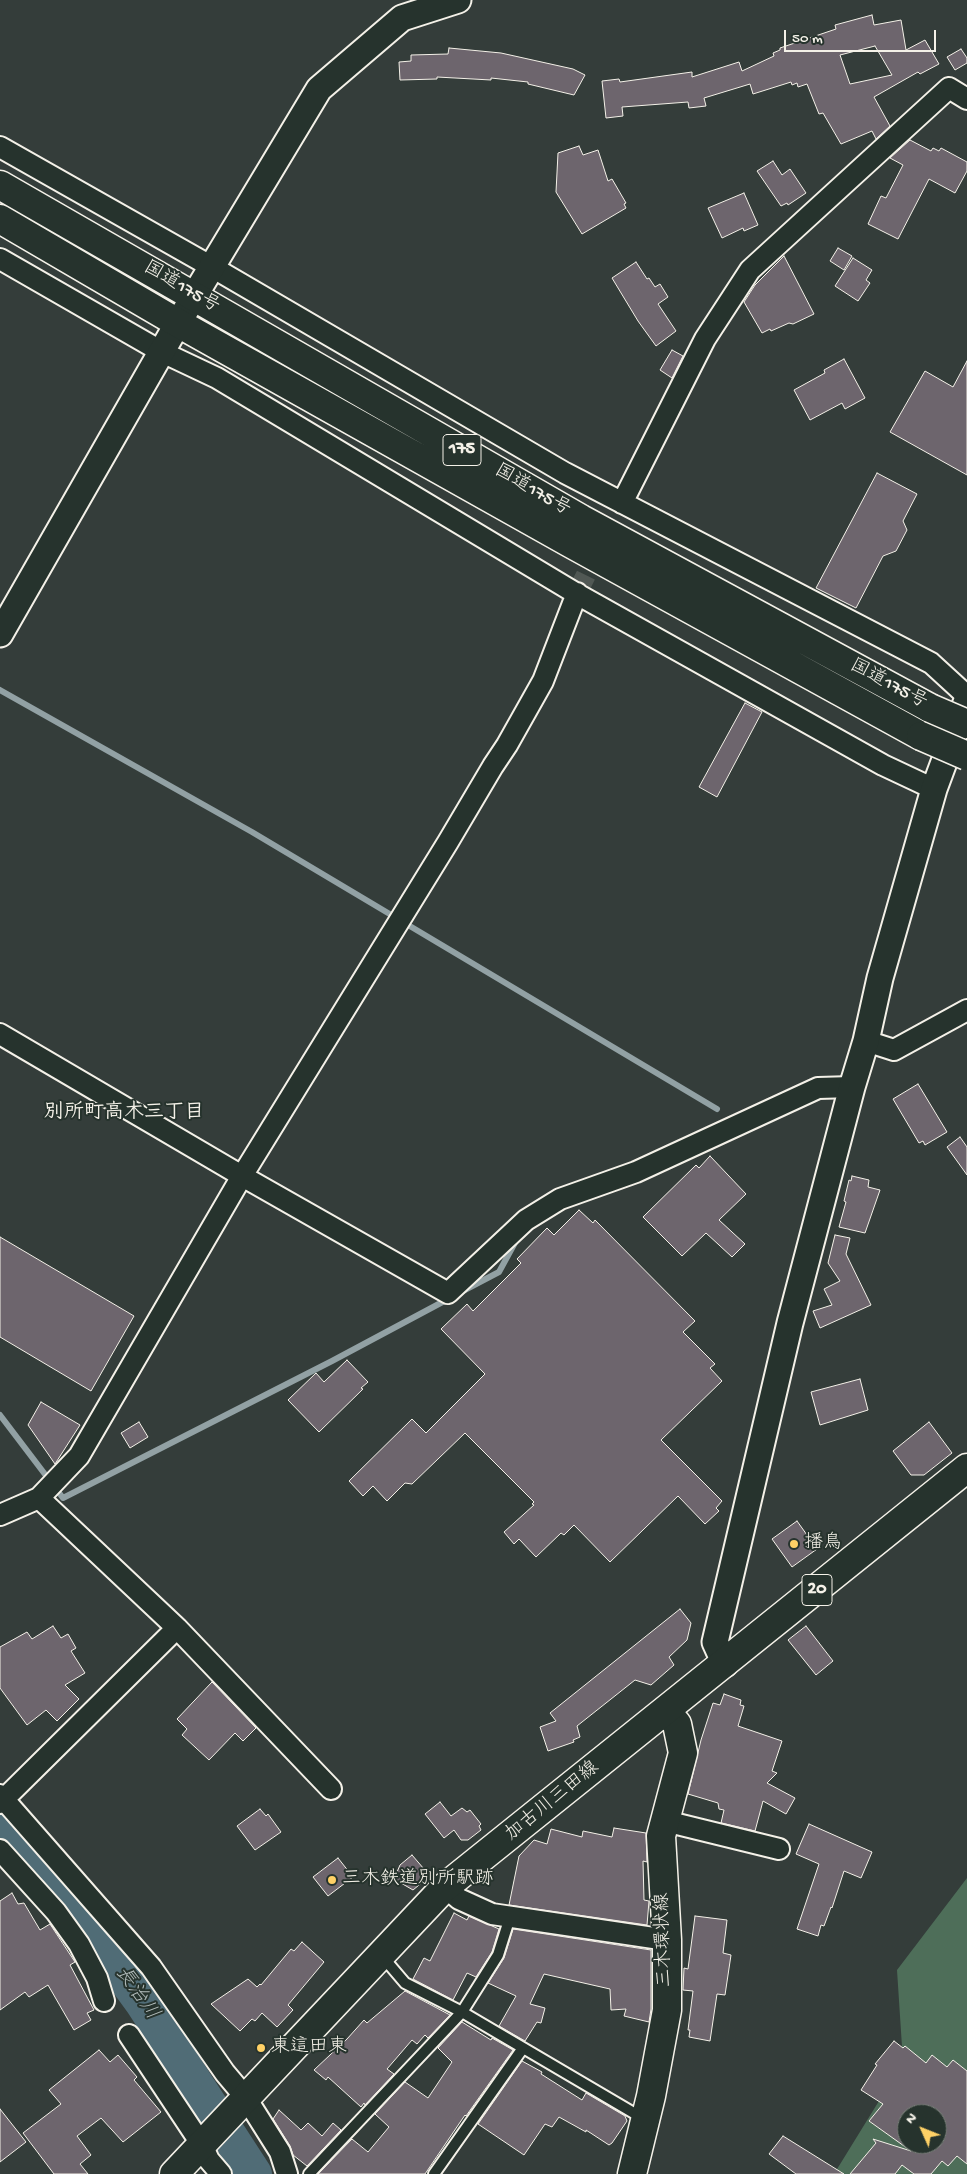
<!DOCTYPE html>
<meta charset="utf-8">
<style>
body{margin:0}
#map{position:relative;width:967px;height:2174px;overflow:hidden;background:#343d3a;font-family:"Gochi Hand",sans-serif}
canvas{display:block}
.north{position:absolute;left:897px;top:2104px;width:50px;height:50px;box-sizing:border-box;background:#26332d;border:1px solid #787f78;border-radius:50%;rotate:314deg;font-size:14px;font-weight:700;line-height:20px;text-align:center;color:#f4f1e8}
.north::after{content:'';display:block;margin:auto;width:18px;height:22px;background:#ffd166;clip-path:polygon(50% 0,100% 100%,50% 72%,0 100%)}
.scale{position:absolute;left:784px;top:30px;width:152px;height:22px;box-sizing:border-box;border:2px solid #f4f1e8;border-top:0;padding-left:6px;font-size:15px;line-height:18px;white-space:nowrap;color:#f4f1e8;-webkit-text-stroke:4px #26332d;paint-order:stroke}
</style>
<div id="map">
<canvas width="967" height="2174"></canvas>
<div class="north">N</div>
<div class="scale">50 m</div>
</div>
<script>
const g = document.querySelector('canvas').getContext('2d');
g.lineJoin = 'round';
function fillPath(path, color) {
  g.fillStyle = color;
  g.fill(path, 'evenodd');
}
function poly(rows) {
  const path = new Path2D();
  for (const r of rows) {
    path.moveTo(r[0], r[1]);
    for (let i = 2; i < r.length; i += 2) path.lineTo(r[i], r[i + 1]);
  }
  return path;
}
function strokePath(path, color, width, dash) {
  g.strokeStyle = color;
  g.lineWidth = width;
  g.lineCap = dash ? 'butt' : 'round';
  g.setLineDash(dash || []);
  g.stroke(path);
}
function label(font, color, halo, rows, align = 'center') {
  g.font = font + ' "Gochi Hand","Klee One",sans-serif';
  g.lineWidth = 4;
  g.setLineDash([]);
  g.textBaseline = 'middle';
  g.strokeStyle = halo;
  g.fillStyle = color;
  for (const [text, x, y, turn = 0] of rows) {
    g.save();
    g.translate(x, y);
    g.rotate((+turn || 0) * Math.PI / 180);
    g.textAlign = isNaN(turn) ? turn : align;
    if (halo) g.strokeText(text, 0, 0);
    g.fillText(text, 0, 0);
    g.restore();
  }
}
fillPath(poly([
 [967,1878,967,2174,834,2174,903,2062,897,1970],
 [907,2114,937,2114,937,2144,907,2144]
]), '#4e6e59');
strokePath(poly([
 [0,690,252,832,717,1109],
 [459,1293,499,1272,517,1239],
 [0,1415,63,1498,332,1361,450,1298]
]), '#92a1a4', 6);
strokePath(poly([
 [0,1829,54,1881,143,2003,254,2174]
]), '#506c76', 36);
const building = poly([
 [872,15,874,25,901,20,906,50,925,40,939,64,920,74,918,72,874,97,890,126,876,139,872,131,841,144,823,113,819,114,807,84,798,87,797,83,792,85,791,82,753,94,750,84,704,98,706,106,689,108,688,102,622,107,623,116,606,118,602,81,619,79,620,82,692,72,692,77,739,62,742,71,774,56,773,53,780,50,780,48,836,29,835,25,872,15],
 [875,46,892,75,850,84,840,55,875,46],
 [449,48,501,53,573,69,585,75,574,95,528,84,528,82,491,78,491,80,437,77,437,79,400,80,399,62,411,61,411,55,448,54,449,48],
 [961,49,967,58,967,63,955,70,947,57,961,49],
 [910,140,931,151,933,148,939,151,941,148,967,162,967,171,955,193,929,179,898,239,868,224,881,196,886,198,903,165,890,158,910,140],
 [579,146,583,155,598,150,608,181,612,179,626,203,624,204,626,208,582,234,556,192,558,153,579,146],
 [773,161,782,175,790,169,806,193,788,205,787,203,781,206,757,171,773,161],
 [744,193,758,225,744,231,743,228,722,238,708,208,744,193],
 [838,248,852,256,844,270,830,261,838,248],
 [784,256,814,314,793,324,789,323,771,331,770,329,762,333,744,302,755,285,784,256],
 [853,258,872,270,866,280,870,283,858,301,835,286,853,258],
 [636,262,647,279,649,278,655,287,660,284,668,297,658,304,676,331,656,346,638,321,612,278,636,262],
 [672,350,683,356,672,378,660,370,672,350],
 [844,359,865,398,845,409,842,403,810,420,794,390,825,373,824,370,844,359],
 [967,361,967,475,890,432,925,371,953,387,967,361],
 [877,473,917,494,903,521,907,530,896,551,883,556,856,608,816,588,877,473],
 [745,703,762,712,717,797,699,787,745,703],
 [918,1084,947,1132,925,1145,923,1141,919,1143,893,1099,918,1084],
 [960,1137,967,1147,967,1175,947,1147,960,1137],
 [710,1156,746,1194,719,1220,745,1244,732,1257,706,1233,682,1256,643,1217,696,1165,699,1168,710,1156],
 [852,1176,869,1180,868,1187,880,1190,865,1233,839,1227,846,1202,844,1201,849,1180,851,1181,852,1176],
 [579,1210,593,1223,595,1220,695,1321,683,1332,715,1364,710,1368,722,1381,661,1440,722,1501,716,1508,719,1511,705,1524,678,1496,610,1562,574,1525,564,1535,561,1533,536,1557,519,1539,514,1544,504,1532,534,1505,532,1504,534,1502,465,1433,412,1484,405,1483,387,1501,373,1486,363,1496,349,1481,412,1419,426,1433,485,1374,441,1329,467,1304,473,1311,521,1263,517,1259,547,1228,554,1235,579,1210],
 [835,1235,850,1238,846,1254,871,1305,820,1328,813,1311,832,1305,824,1289,840,1281,828,1263,835,1235],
 [0,1237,134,1316,91,1391,0,1337,0,1237],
 [347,1360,368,1382,361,1388,363,1389,319,1432,288,1400,316,1373,324,1382,347,1360],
 [860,1379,868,1410,820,1425,811,1392,860,1379],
 [41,1402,80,1425,55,1464,28,1425,41,1402],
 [139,1422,148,1437,130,1448,121,1433,139,1422],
 [929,1422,952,1453,924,1475,911,1475,893,1451,929,1422],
 [797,1521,817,1549,792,1567,772,1539,797,1521],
 [680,1609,691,1623,687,1640,669,1657,674,1665,651,1685,635,1680,577,1726,580,1737,573,1740,574,1742,548,1751,540,1727,556,1721,550,1713,680,1609],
 [53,1626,61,1638,68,1634,76,1648,71,1651,85,1673,65,1685,79,1699,57,1721,46,1710,27,1725,0,1688,0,1647,27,1632,32,1639,53,1626],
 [806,1626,833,1661,816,1675,788,1640,806,1626],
 [212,1682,256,1728,243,1741,235,1733,209,1760,182,1735,187,1729,177,1719,212,1682],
 [724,1694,741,1700,740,1705,744,1706,738,1726,782,1741,772,1771,777,1773,767,1783,795,1798,786,1814,763,1801,755,1831,721,1823,724,1810,719,1809,718,1803,688,1794,701,1740,713,1703,720,1705,724,1694],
 [440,1802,451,1816,462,1808,467,1812,470,1810,481,1824,479,1826,481,1830,468,1840,461,1840,454,1830,444,1838,425,1814,440,1802],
 [260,1809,266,1816,268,1814,281,1832,255,1850,237,1826,260,1809],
 [809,1824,872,1852,861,1878,844,1871,832,1908,831,1907,824,1926,821,1925,818,1936,797,1929,819,1864,796,1854,809,1824],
 [614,1828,646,1833,647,1862,643,1861,644,1900,649,1901,647,1925,509,1905,519,1856,534,1840,547,1844,551,1829,582,1837,583,1831,612,1837,614,1828],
 [412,1855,430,1876,413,1890,394,1879,400,1865,412,1855],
 [338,1858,353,1877,328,1896,313,1877,338,1858],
 [12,1893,18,1904,24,1903,40,1930,50,1924,75,1962,70,1965,94,2010,87,2013,91,2020,74,2030,48,1985,29,1997,25,1992,0,2010,0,1901,12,1893],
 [454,1913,467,1920,469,1916,499,1929,492,1952,476,1977,467,1973,453,2000,413,1979,424,1958,430,1961,454,1913],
 [695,1916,727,1920,723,1953,731,1955,725,1995,717,1994,710,2041,689,2037,690,2030,688,2030,693,1991,683,1990,684,1968,688,1969,695,1916],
 [513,1929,651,1950,651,2009,649,2022,624,2016,626,2009,611,2010,610,1989,544,1974,530,2004,545,2008,541,2023,537,2022,525,2041,499,2026,516,1996,488,1983,504,1958,513,1929],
 [302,1942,324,1962,288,2005,293,2010,277,2027,262,2013,255,2021,252,2019,240,2031,211,2004,248,1979,257,1987,260,1984,261,1985,291,1949,294,1951,302,1942],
 [405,1991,450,2015,428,2038,425,2035,417,2044,412,2040,387,2069,394,2074,365,2105,364,2103,361,2107,328,2077,326,2080,314,2070,347,2039,364,2020,367,2023,405,1991],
 [462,2022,491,2040,492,2038,513,2050,466,2116,465,2115,425,2174,318,2174,352,2139,368,2152,389,2127,375,2114,405,2082,428,2098,452,2062,438,2048,462,2022],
 [894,2041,903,2048,905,2046,926,2063,932,2055,947,2067,953,2060,967,2071,967,2164,957,2156,948,2166,942,2161,931,2174,914,2174,902,2165,895,2174,850,2174,876,2143,873,2139,911,2151,869,2121,883,2104,861,2090,877,2065,875,2064,894,2041],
 [907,2114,937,2114,937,2144,907,2144,907,2114],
 [99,2050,110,2062,118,2055,137,2077,134,2080,161,2112,123,2142,101,2118,77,2136,91,2155,80,2164,88,2174,54,2174,23,2133,61,2104,49,2090,99,2050],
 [522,2061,542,2072,541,2074,582,2100,586,2093,625,2116,627,2121,612,2143,609,2145,586,2130,586,2132,559,2117,552,2127,545,2124,524,2155,478,2124,522,2061],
 [0,2109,26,2142,0,2162,0,2109],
 [279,2110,301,2130,308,2123,322,2136,333,2123,341,2130,307,2166,293,2155,290,2146,273,2119,279,2110],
 [783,2136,844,2174,796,2174,769,2154,783,2136]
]);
fillPath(building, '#6d656d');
strokePath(building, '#f4f1e8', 1);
strokePath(poly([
 [577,593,622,503]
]), '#515854', 20, [20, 10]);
const service = poly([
 [382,1956,405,1983,462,2012,644,2119],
 [309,2174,462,2012,498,1955,510,1917],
 [434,2174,523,2048]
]);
const minor = poly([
 [0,147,212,267,565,473,931,663,967,696],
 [0,259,162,352,217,378,577,594,883,765,934,789],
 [622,503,705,339,750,270,949,88,967,99],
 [0,1034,242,1176,448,1293,526,1220,560,1199,636,1172,818,1088,852,1087],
 [866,1041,894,1050,967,1010],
 [39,1498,177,1628,331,1789],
 [0,1515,39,1498,79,1456,242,1176,448,842,493,766,507,745,543,681,577,593],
 [0,1795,151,1967,225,2073,246,2098,280,2152,287,2174],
 [0,1803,177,1628],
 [665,1821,779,1849],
 [0,1850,56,1912,79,1944,97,1978,104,2001],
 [445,1887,459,1899,492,1914,667,1940],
 [129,2035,202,2145,209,2160,221,2174]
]);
const tertiary = poly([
 [0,634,178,323,319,89,402,18,458,0],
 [725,1664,715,1642,790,1323,852,1087,866,1041,880,978,934,789,967,700]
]);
const secondary = poly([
 [632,2174,651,2096,667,2010,667,1940,661,1836,683,1753,677,1724,666,1711]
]);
const primary = poly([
 [174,2174,445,1887,967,1468]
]);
const trunk = poly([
 [0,185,581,519,930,708],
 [0,219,178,323,570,543,921,736]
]);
strokePath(service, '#f4f1e8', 14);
strokePath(minor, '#f4f1e8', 24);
strokePath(tertiary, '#f4f1e8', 29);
strokePath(secondary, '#f4f1e8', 31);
strokePath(primary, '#f4f1e8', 31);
strokePath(trunk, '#f4f1e8', 31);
strokePath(service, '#26332d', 10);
strokePath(minor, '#26332d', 20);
strokePath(tertiary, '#26332d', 25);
strokePath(secondary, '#26332d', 28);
strokePath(primary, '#26332d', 28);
strokePath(trunk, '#26332d', 28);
const trunkBridge = poly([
 [930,708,967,724],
 [921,736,967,756]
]);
strokePath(trunkBridge, '#f4f1e8', 31, []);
strokePath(trunkBridge, '#26332d', 28);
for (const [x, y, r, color] of [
 [794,1544,5,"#ffd166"],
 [332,1880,5,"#ffd166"],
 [261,2048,5,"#ffd166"]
]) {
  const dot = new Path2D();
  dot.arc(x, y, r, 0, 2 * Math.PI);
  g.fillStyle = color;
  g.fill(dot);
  strokePath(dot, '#26332d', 2);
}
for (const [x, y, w] of [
 [462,450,38],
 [817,1590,30]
]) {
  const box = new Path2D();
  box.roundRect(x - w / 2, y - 15.5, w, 31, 4);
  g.fillStyle = '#26332d';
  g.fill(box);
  strokePath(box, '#f4f1e8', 1);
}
label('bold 18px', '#f4f1e8', null, [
 ["175",462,450],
 ["20",817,1590]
]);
label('19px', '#f4f1e8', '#26332d', [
 ["国道175号",181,288,30],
 ["国道175号",532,491,30],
 ["国道175号",888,685,28],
 ["加古川三田線",553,1802,-39],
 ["三木環状線",665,1940,-92]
]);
label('19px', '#f4f1e8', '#26332d', [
 ["播鳥",804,1544],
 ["三木鉄道別所駅跡",342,1880],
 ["東這田東",271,2048]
], 'left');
label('bold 20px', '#f4f1e8', '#26332d', [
 ["別所町高木三丁目",124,1114]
]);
label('italic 20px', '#b2bcba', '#26332d', [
 ["長治川",136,1994,55]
]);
</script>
